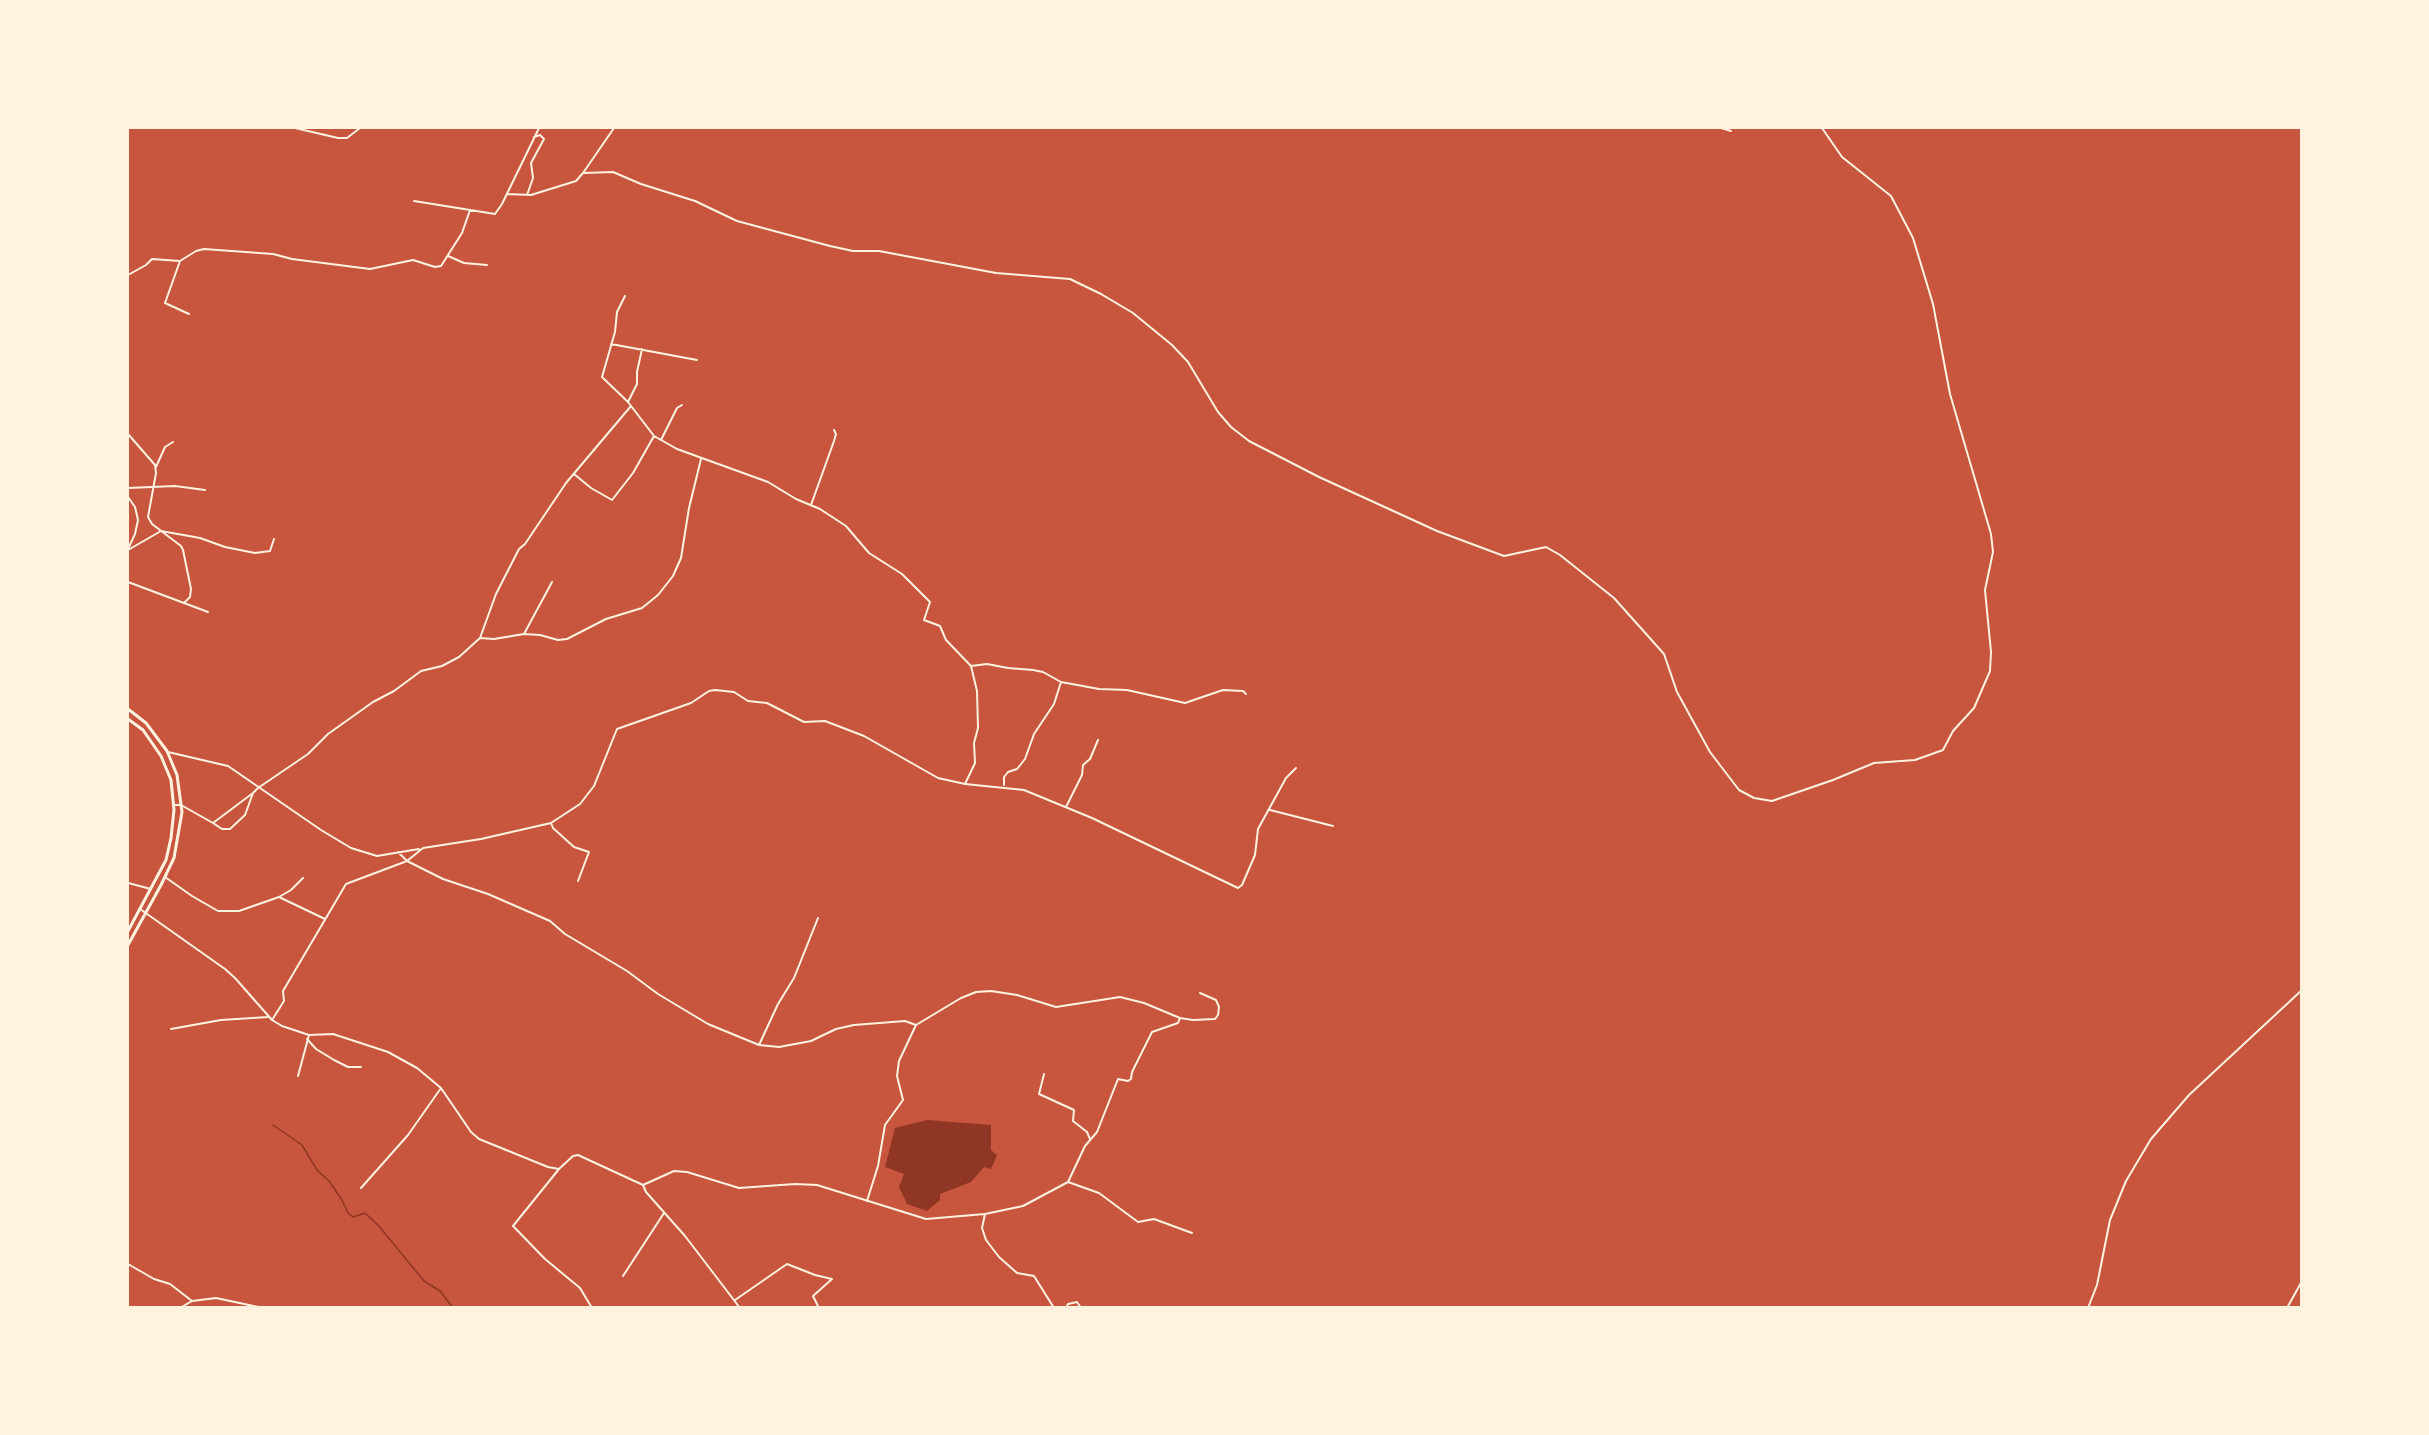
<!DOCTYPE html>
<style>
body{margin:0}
#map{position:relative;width:2429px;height:1435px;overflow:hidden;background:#c8553d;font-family:"Alegreya Sans",sans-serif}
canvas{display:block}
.frame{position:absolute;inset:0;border:129px solid #fff3e0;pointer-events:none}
</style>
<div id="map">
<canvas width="2429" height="1435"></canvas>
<div class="frame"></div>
</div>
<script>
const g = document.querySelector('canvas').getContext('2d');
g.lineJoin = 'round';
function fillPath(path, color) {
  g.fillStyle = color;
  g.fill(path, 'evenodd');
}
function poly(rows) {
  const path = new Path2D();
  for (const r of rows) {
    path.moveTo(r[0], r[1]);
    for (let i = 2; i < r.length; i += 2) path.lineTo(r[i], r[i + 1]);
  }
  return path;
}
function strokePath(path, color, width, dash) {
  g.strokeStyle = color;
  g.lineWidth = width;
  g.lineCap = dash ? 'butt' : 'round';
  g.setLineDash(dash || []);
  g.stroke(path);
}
fillPath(poly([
 [927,1120,991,1125,991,1150,997,1155,991,1169,984,1167,971,1182,940,1194,940,1200,927,1211,907,1204,899,1187,904,1174,885,1167,895,1128]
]), '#8f3625');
strokePath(poly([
 [273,1125,302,1145,317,1170,329,1181,342,1200,348,1213,353,1217,365,1213,378,1225,424,1281,440,1291,453,1308]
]), '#8f3625', 1.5);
strokePath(poly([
 [295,128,338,138,347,138,360,128],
 [1721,128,1731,131],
 [583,173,614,128],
 [507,194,531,195,576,181,583,173,613,172,641,184,695,201,737,221,830,246,853,251,879,251,996,273,1070,279,1101,294,1133,313,1172,345,1188,362,1218,412,1231,427,1249,441,1319,477,1437,531,1504,556,1546,547,1560,555,1614,598,1664,654,1677,692,1710,752,1739,790,1754,798,1772,801,1833,780,1874,763,1915,760,1943,750,1953,731,1974,708,1990,671,1991,652,1985,590,1993,552,1991,534,1950,394,1933,304,1913,238,1891,196,1842,157,1822,128],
 [527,195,533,178,531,163,544,139,540,135,534,137],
 [414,201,495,214,502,204,539,128],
 [448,256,464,263,487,265],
 [180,261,165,303,189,314],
 [128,275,146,265,152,259,180,261,196,251,204,249,273,254,292,259,370,269,413,260,435,267,441,266,462,233,470,210],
 [625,296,617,312,615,332,602,377,628,402,654,436,677,449,768,482,796,499,820,509,846,526,869,553,902,574,930,602,924,620,940,626,946,640,971,666,977,691,978,728,974,743,975,763,965,784],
 [611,344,697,360],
 [628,402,637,384,637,372,642,349],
 [128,434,155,465,156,473,148,517,152,524,181,546,183,550,191,589,190,597,185,602],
 [661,440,677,408,682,405],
 [156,467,165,447,173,442],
 [574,474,591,488,612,500,633,473,654,436],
 [128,488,175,486,205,490],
 [128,497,135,507,138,520,135,534,128,549],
 [811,505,834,441,836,434,834,430],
 [128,550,161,531,200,538,225,547,255,553,270,551,274,539],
 [128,582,208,612],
 [524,634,552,582],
 [480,638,494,639,524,634,540,635,558,640,567,639,606,619,642,608,658,595,673,576,681,558,689,508,701,459],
 [971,666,987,664,1008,668,1033,670,1043,672,1061,682,1099,689,1127,690,1185,703,1223,690,1243,691,1246,694],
 [168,752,228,766,321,830,351,848,377,856,419,849],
 [1004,785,1004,777,1008,772,1017,769,1025,759,1034,734,1054,704,1061,682],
 [174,805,181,805,213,823,253,793,258,788,308,754,328,734,373,702,394,691,421,671,442,666,459,657,480,638,496,594,519,549,525,544,566,483,631,406],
 [1066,807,1082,775,1083,765,1090,759,1098,740],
 [1270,810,1333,826],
 [213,823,222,829,230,829,245,815,253,793],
 [551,823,553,828,574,847,589,852,578,881],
 [398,852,407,861,423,848,481,839,551,823,580,804,594,786,617,729,691,703,709,691,715,690,734,692,748,701,767,703,804,722,825,721,864,736,938,778,965,784,1024,790,1092,818,1238,888,1242,885,1255,855,1258,829,1286,778,1296,768],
 [165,877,192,896,218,911,239,911,279,897,325,919],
 [128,883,151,889],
 [279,897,291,890,303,878],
 [140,909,225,969,235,978,272,1020,282,1026,309,1035,333,1034,388,1052,417,1068,441,1088,471,1132,479,1139,548,1167,559,1169,573,1156,578,1155,643,1185,674,1171,687,1172,739,1188,795,1184,817,1185,926,1219,985,1214,1023,1206,1068,1182,1099,1193,1138,1222,1154,1219,1192,1233],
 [272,1020,284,1001,283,991,346,884,407,861,443,879,488,894,550,921,565,934,627,971,658,994,708,1024,759,1045,779,1047,811,1041,836,1029,854,1025,905,1021,916,1025,961,998,976,992,991,991,1017,995,1056,1007,1120,997,1144,1003,1180,1018,1193,1020,1215,1019,1218,1015,1219,1007,1216,1000,1200,993],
 [171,1029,221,1020,268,1017],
 [307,1039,316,1049,334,1060,348,1067,361,1067],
 [759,1045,778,1004,794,978,818,918],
 [1044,1074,1039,1094,1074,1110,1073,1121,1087,1132,1090,1139],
 [298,1076,309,1035],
 [559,1169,513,1226,545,1259,580,1288,592,1308],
 [1068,1182,1085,1146,1097,1132,1118,1079,1128,1081,1131,1079,1132,1072,1152,1032,1178,1023,1180,1018],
 [643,1185,646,1192,685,1236,740,1308],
 [361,1188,408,1135,441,1088],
 [867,1201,878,1166,885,1125,903,1100,897,1076,899,1061,916,1025],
 [985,1214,982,1228,986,1240,999,1257,1017,1273,1034,1276,1054,1308],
 [128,1264,154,1279,170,1284,192,1301],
 [623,1276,664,1213],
 [735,1300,787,1264,815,1275,832,1279],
 [180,1308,192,1301,216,1298,263,1308],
 [819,1308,813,1296,832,1279],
 [1066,1308,1068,1304,1077,1302,1081,1308],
 [2088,1308,2097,1285,2110,1220,2126,1181,2151,1139,2189,1095,2302,990],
 [2287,1308,2302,1281]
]), '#fff3e0', 2);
strokePath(poly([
 [128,709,146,723,167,751,177,775,182,812,174,858,161,885,128,945],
 [128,719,143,730,161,756,171,780,174,810,171,838,166,860,128,931]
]), '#fff3e0', 3);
</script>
